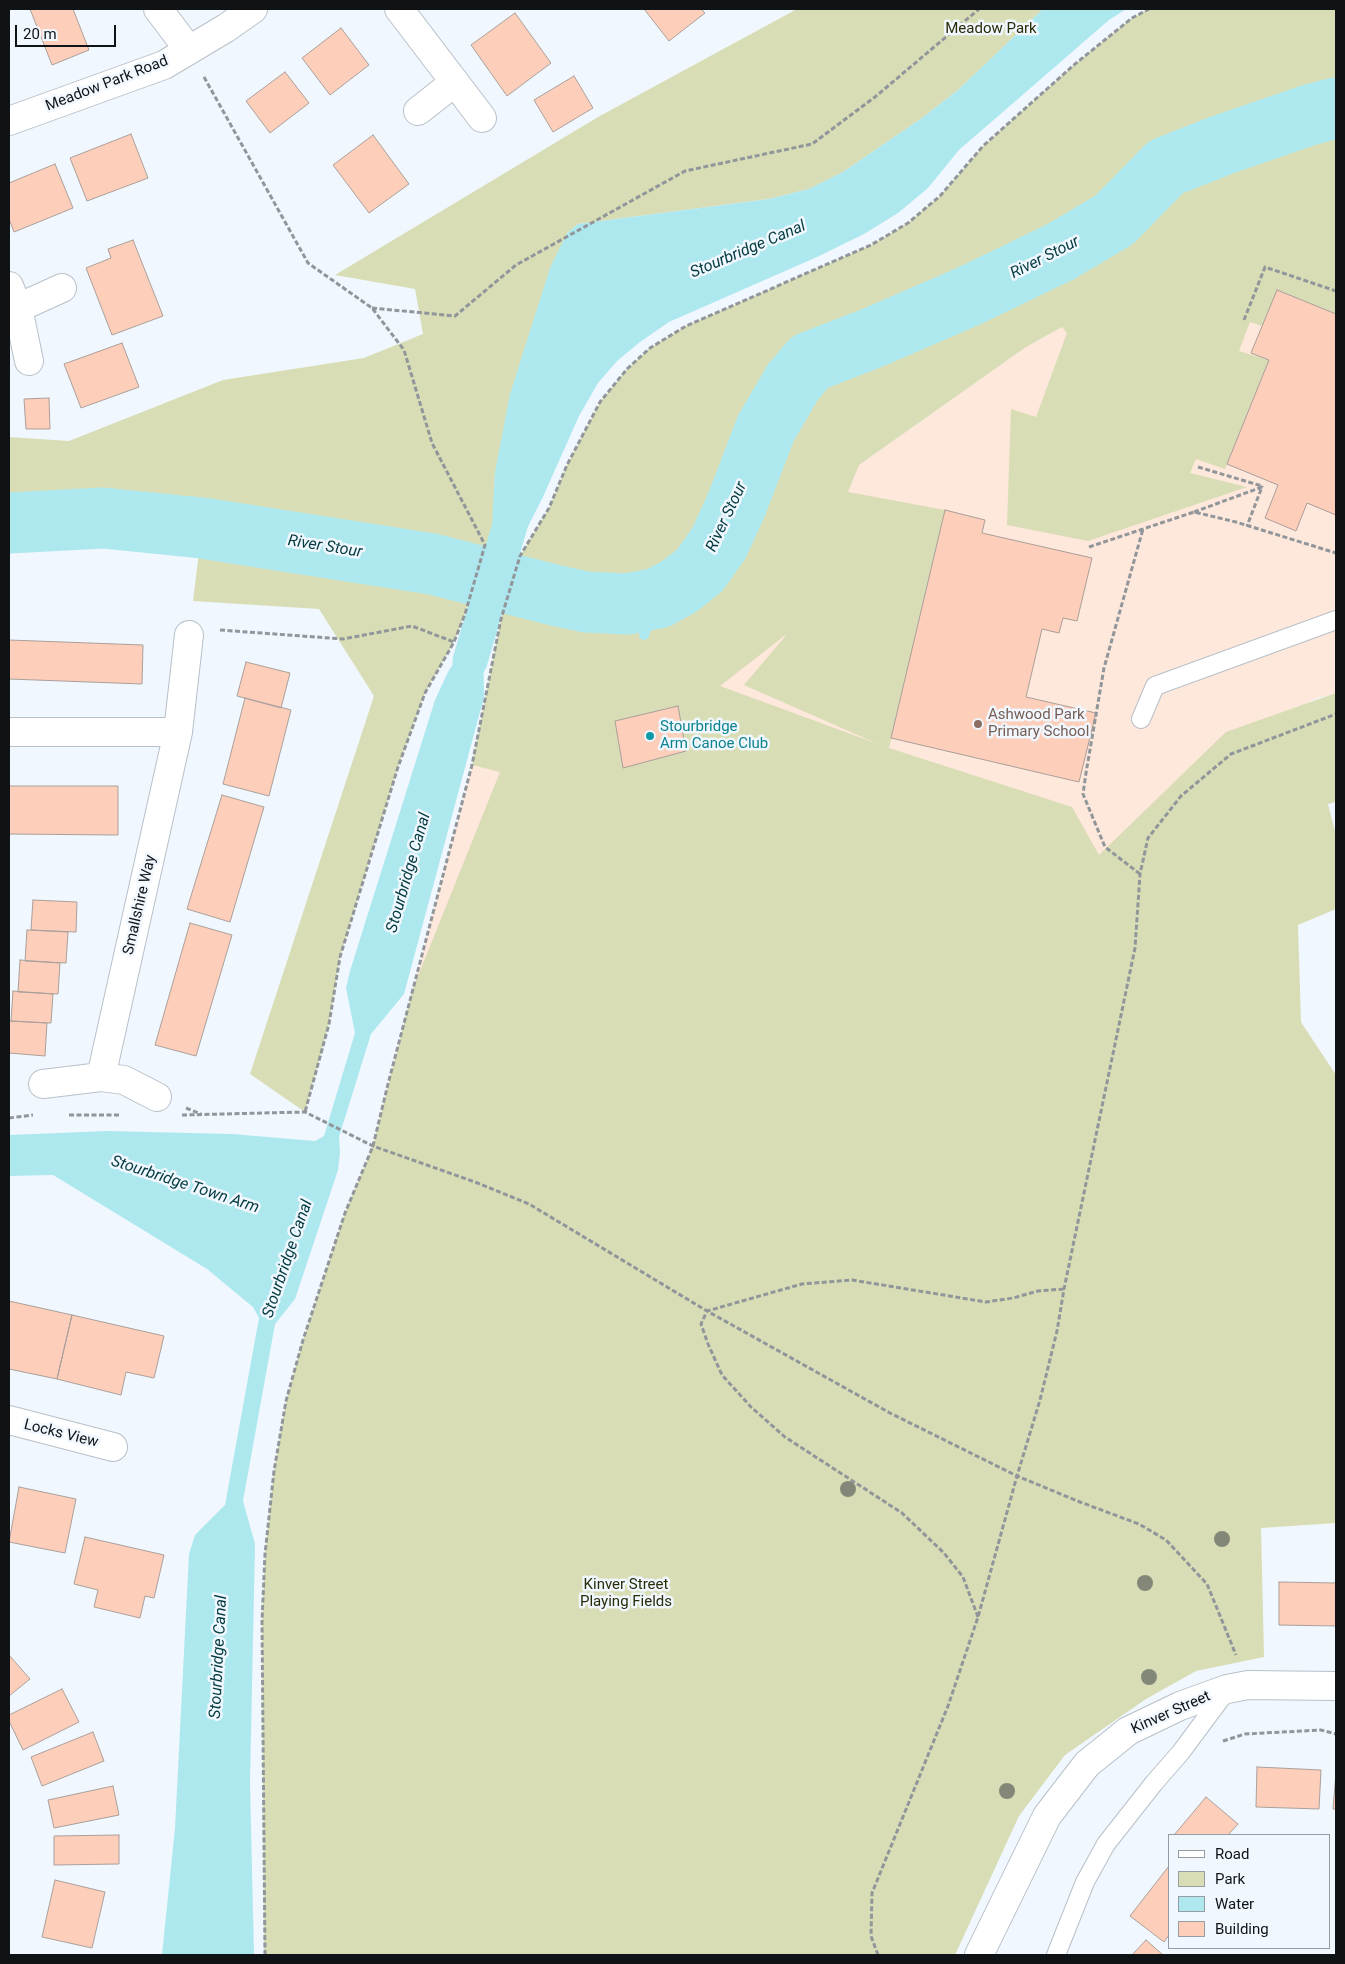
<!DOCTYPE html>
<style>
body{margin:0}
#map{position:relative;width:1345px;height:1964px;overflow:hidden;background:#f0f7fe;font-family:Roboto,sans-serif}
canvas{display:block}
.frame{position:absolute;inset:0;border:10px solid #101316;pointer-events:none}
.legend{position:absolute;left:1168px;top:1834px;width:162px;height:115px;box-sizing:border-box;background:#f0f7fe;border:1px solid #969ca1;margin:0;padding:6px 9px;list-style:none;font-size:15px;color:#101316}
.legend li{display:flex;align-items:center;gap:10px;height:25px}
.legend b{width:25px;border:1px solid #969ca1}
.scale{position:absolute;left:15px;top:25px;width:101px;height:22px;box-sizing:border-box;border:2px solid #101316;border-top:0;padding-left:6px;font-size:15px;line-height:18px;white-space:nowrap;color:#101316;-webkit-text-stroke:4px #f0f7fe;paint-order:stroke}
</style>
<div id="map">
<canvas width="1345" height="1964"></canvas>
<div class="frame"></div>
<ul class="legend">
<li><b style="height:6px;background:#fff"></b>Road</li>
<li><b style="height:14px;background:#d8ddb5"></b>Park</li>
<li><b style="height:14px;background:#aee8ef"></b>Water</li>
<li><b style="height:14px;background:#fdceba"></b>Building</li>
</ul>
<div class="scale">20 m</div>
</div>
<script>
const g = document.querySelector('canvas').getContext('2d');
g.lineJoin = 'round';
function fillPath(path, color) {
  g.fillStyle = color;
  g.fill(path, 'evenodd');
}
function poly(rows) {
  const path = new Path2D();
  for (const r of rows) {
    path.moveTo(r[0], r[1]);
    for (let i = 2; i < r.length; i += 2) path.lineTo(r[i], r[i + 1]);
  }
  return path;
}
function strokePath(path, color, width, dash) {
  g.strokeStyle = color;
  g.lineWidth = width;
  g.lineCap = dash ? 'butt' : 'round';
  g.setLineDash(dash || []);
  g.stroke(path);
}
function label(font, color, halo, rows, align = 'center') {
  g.font = font + ' Roboto,sans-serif';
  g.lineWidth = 5;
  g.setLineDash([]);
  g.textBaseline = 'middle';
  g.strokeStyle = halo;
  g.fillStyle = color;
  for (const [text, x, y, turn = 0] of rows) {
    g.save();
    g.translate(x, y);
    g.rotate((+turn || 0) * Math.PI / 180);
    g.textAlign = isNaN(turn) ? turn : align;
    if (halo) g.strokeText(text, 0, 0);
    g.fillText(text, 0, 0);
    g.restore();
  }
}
fillPath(poly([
 [1336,176,1336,693,1315,699,1158,800,1100,855,373,1146,388,1084,472,765,500,771,719,686,790,630,859,465,1026,347]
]), '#fee7db');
fillPath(poly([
 [797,9,1043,9,958,90,922,118,843,172,809,189,769,199,578,224,567,233,495,472,492,537,485,545,465,614,454,642,425,693,398,767,340,957,329,1024,305,1112,250,1074,374,696,319,609,193,601,202,528,103,518,9,523,9,437,69,441,223,380,364,358,423,334,415,289,335,275,598,117],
 [1149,9,1336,9,1336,314,1277,290,1262,326,1250,322,1239,351,1269,360,1225,469,1196,459,1190,473,1247,487,1088,541,1007,525,1011,409,1036,417,1067,333,1062,327,1026,347,859,465,848,492,945,510,889,748,1072,807,1099,855,1226,732,1336,693,1336,802,1328,804,1336,835,1336,909,1298,925,1301,1022,1336,1075,1336,1523,1261,1528,1264,1657,1196,1671,1146,1699,1065,1755,1019,1816,955,1955,264,1955,262,1621,265,1554,274,1471,286,1401,303,1340,345,1213,373,1146,412,991,500,772,472,765,501,619,520,556,549,508,567,465,600,402,627,369,650,348,686,326,871,245,908,223,940,196,983,146,1075,64,1132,18],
 [788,633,744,685,878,744,720,686]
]), '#d8ddb5');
fillPath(poly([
 [1043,9,1126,9,1109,20,959,150,928,188,898,213,864,234,817,257,669,322,640,342,617,361,598,383,579,416,542,499,521,540,504,550,492,537,493,505,495,472,510,394,550,268,567,233,578,224,769,199,809,189,843,172,922,118,958,90],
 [483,615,484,697,404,994,371,1034,339,1137,340,1153,338,1170,295,1299,275,1324,243,1501,255,1544,250,1782,254,1955,162,1955,175,1828,189,1554,195,1535,225,1505,259,1318,253,1307,207,1269,53,1175,9,1176,9,1135,107,1131,232,1134,315,1141,324,1136,355,1033,346,988,350,971,435,700,448,672]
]), '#aee8ef');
strokePath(poly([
 [644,635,658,598]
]), '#aee8ef', 10);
strokePath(poly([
 [470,661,516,505]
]), '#aee8ef', 35);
strokePath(poly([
 [9,523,103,518,202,528,432,564,554,595,586,602,627,604,658,598,680,586,700,570,719,543,736,506,766,428,793,382,810,362,872,338,969,296,1060,252,1114,220,1166,167,1222,145,1309,115,1336,108]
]), '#aee8ef', 61);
const building = poly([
 [30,9,73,9,89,50,52,65,30,9],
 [644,9,701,9,705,13,669,41,644,9],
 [515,13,551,63,507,96,471,45,515,13],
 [341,28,369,65,330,95,302,58,341,28],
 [285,72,309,103,270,133,246,101,285,72],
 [574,76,593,108,553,132,534,100,574,76],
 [131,134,148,178,87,201,70,158,131,134],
 [373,135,409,184,369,213,333,165,373,135],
 [55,164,73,208,14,232,9,219,9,183,55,164],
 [133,240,163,316,112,335,86,268,111,258,108,249,133,240],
 [1277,290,1336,314,1336,515,1307,503,1296,531,1265,518,1278,485,1227,464,1269,360,1251,353,1277,290],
 [122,343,139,387,81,408,64,364,122,343],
 [49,398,50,429,26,429,24,399,49,398],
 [945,510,985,520,982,533,1092,558,1077,621,1063,618,1059,633,1042,629,1026,697,1096,713,1079,782,891,738,945,510],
 [9,640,143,645,142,684,9,679,9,640],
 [246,662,290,673,281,708,237,696,246,662],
 [245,698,291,710,269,796,223,784,245,698],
 [678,706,686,751,623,768,615,721,678,706],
 [9,786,118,786,118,835,9,834,9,786],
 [222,795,264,807,230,922,187,909,222,795],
 [33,900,77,902,76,932,31,930,33,900],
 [190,923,232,935,196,1056,155,1045,190,923],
 [27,930,68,932,66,963,25,961,27,930],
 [20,960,60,963,58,994,18,992,20,960],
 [13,991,53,994,51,1023,11,1021,13,991],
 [9,1021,47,1023,45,1056,9,1053,9,1021],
 [9,1301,72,1315,57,1379,9,1369,9,1301],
 [72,1315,164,1336,154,1378,126,1372,121,1395,57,1379,72,1315],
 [19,1487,76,1499,65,1553,9,1542,19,1487],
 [85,1537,164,1555,154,1598,145,1596,140,1618,94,1607,98,1590,74,1584,85,1537],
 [1279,1582,1336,1583,1336,1626,1279,1625,1279,1582],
 [9,1655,30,1679,9,1696,9,1655],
 [62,1689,79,1722,23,1750,9,1721,9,1715,62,1689],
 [93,1732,104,1761,42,1786,31,1757,93,1732],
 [1257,1767,1321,1770,1319,1809,1256,1807,1257,1767],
 [1336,1773,1336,1809,1333,1809,1336,1773],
 [113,1786,119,1815,54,1828,48,1800,113,1786],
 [1206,1797,1238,1824,1228,1835,1174,1835,1206,1797],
 [119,1835,119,1864,54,1865,54,1836,119,1835],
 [1169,1866,1169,1935,1164,1942,1130,1916,1169,1866],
 [55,1880,105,1892,92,1948,42,1937,55,1880],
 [1146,1940,1163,1955,1132,1955,1146,1940]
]);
fillPath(building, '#fdceba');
strokePath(building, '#aa9f9a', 1);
const lane = poly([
 [1141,719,1155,686,1336,620],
 [1056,1955,1085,1882,1106,1844,1154,1783,1181,1752,1227,1690]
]);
const street = poly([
 [158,9,189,50],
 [399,9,482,118],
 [418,111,455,82],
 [9,121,164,65,226,28,253,9],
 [9,286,18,308,29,361],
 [18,308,62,288],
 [9,732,178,732],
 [101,1077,178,732,189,635],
 [43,1084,101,1077,124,1080,157,1097],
 [9,1420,113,1447],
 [979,1955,1047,1816,1087,1764,1128,1731,1180,1706,1227,1689,1248,1685,1336,1686]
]);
strokePath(lane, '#b8c0c8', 20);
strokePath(street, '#b8c0c8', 30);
strokePath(poly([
 [204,77,308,263,372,308,404,350,432,443,485,545,465,614,454,642,425,693,398,767,340,957,329,1024,305,1112],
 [372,308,455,316,516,265,685,171,812,144,875,97,979,9],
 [1244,320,1265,267,1336,291],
 [1198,467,1262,486],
 [1194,512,1262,487,1247,526],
 [1089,547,1194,512,1236,522,1336,553],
 [220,630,343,639,412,626,454,642],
 [1140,874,1105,847,1083,794,1086,773,1104,668,1143,529],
 [186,1108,201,1114],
 [69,1115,120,1115],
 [182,1115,305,1112,373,1146,475,1182,529,1204,707,1311,890,1413,1017,1476,1080,1502,1139,1524,1166,1540,1207,1584,1236,1655],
 [9,1118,33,1115],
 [978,1617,963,1577,944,1553,902,1513,785,1437,751,1407,722,1375,708,1344,701,1324,707,1311,802,1284,852,1280,986,1302,1013,1298,1038,1291,1064,1289],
 [1223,1741,1245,1734,1321,1730,1336,1734],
 [265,1955,262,1621,265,1554,274,1471,286,1401,303,1340,345,1213,373,1146,388,1084,472,765,501,619,520,556,549,508,567,465,600,402,627,369,650,348,686,326,871,245,908,223,940,196,983,146,1075,64,1132,18,1149,9],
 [878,1955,871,1936,872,1893,948,1706,978,1617,1017,1476,1040,1400,1057,1331,1064,1289,1135,948,1140,874,1148,838,1181,796,1231,754,1336,714]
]), '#91969b', 3, [5, 2.5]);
strokePath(lane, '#fff', 18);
strokePath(street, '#fff', 28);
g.fillStyle = '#838777';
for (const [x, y] of [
 [848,1489],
 [1222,1539],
 [1145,1583],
 [1149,1677],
 [1007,1791]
]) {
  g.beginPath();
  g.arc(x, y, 8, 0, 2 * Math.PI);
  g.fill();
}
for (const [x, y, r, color] of [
 [978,724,5,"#8d6e63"],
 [650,736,5,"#0f9aa8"]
]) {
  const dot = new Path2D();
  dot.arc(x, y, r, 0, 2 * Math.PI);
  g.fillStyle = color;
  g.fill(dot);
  strokePath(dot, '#f0f7fe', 2);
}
label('15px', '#2a2c08', '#f0f7fe', [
 ["Meadow Park",991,29],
 ["Kinver Street",626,1585],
 ["Playing Fields",626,1602]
]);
label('15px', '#101316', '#f0f7fe', [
 ["Meadow Park Road",107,84,-21],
 ["Smallshire Way",140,905,-77],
 ["Locks View",61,1434,14],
 ["Kinver Street",1171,1713,-24]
]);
label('15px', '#785e54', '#f0f7fe', [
 ["Ashwood Park",988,715],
 ["Primary School",988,732]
], 'left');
label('15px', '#0d838f', '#f0f7fe', [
 ["Stourbridge",660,727],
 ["Arm Canoe Club",660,744]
], 'left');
label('italic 16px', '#033b41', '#f0f7fe', [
 ["Stourbridge Canal",748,250,-23],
 ["River Stour",1045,258,-27],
 ["River Stour",727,517,-65],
 ["River Stour",325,547,9],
 ["Stourbridge Canal",409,873,-74],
 ["Stourbridge Town Arm",185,1185,18],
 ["Stourbridge Canal",288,1259,-71],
 ["Stourbridge Canal",219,1657,-87]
]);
</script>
